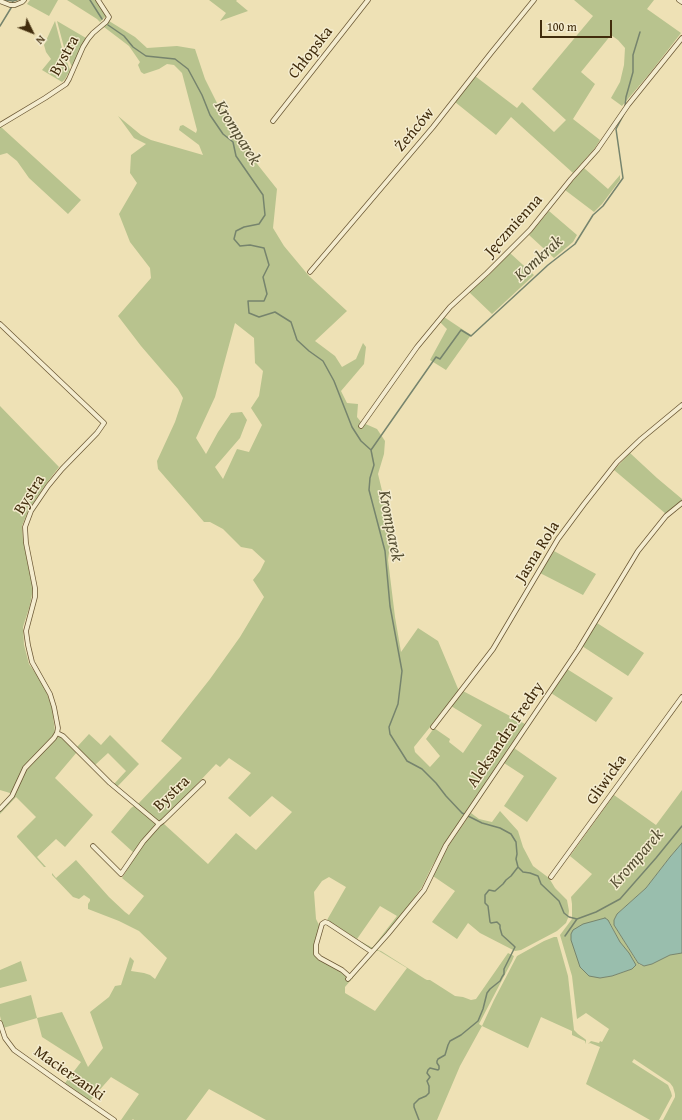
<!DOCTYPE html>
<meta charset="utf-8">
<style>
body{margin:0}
#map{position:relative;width:682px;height:1120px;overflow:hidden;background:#eee1b5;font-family:"Gentium Book Plus",serif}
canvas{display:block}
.north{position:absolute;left:12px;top:12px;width:40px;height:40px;-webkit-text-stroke:3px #f4eccf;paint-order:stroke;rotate:133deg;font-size:11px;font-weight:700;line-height:16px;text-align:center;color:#412c0c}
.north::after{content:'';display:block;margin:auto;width:14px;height:18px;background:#412c0c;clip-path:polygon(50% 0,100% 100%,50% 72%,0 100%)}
.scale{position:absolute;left:540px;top:20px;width:72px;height:18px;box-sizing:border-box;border:2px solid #412c0c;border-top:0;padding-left:5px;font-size:12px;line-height:14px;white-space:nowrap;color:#412c0c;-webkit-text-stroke:3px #f4eccf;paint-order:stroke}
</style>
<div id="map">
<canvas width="682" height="1120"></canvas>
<div class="north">N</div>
<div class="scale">100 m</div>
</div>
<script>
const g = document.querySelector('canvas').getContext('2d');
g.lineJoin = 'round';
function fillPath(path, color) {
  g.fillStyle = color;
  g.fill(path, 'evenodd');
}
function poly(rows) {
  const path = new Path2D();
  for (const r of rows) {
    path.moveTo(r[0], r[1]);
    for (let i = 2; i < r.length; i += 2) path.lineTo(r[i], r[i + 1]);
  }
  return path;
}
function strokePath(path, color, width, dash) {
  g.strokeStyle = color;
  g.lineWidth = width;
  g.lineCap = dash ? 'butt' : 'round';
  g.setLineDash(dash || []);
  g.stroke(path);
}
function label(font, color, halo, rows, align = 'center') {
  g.font = font + ' "Gentium Book Plus",serif';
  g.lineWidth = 3;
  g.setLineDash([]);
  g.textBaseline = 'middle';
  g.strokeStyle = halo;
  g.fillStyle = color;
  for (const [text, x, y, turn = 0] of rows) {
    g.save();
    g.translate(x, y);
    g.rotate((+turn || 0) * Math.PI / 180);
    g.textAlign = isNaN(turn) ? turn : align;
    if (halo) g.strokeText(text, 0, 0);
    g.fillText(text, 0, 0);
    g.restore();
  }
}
fillPath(poly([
 [30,0,58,0,49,16,27,4],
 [67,0,96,0,106,16,100,22,97,19],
 [209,0,237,0,236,1,248,11,220,21,226,13],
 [574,0,654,0,647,9,681,33,650,73,622,106,611,98,620,82,624,65,625,48,618,40,611,35,581,72,595,84,573,119,600,140,595,148,573,173,511,117,496,135,455,102,475,76,517,108,522,102,554,132,566,120,532,89,593,16],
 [55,21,63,52,70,70,65,79,62,82,42,70,51,59,46,52,44,45],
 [57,21,86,38,72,67,65,51],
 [109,21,135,37,147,48,177,46,195,49,205,79,217,103,227,114,239,132,250,155,277,189,273,228,284,246,309,276,347,311,315,341,335,356,342,367,356,359,363,343,366,347,364,364,341,391,347,403,358,404,357,417,361,422,377,429,385,441,384,454,378,474,385,503,391,508,391,538,388,560,395,617,401,652,418,628,438,641,459,691,414,747,415,752,430,767,440,756,426,739,434,728,450,739,449,742,463,753,482,725,451,706,463,691,525,724,464,817,449,838,431,868,422,887,403,913,373,949,371,949,362,943,362,942,371,947,373,947,397,916,380,906,357,939,327,920,346,887,329,877,322,881,314,892,316,919,320,927,316,954,342,971,348,980,358,970,361,968,345,987,345,993,375,1011,407,968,379,951,376,951,365,964,365,962,377,950,381,951,425,979,427,980,430,980,455,996,463,997,471,1000,476,999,508,953,514,956,512,961,479,1024,482,1026,494,1000,517,956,544,941,554,937,557,937,568,976,574,1030,578,1034,585,1039,586,1040,586,1044,585,1041,572,1035,572,1031,541,1017,528,1048,482,1026,460,1066,437,1120,266,1120,209,1089,186,1120,134,1120,133,1119,132,1120,121,1120,139,1094,111,1077,89,1102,38,1066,39,1065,65,1083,81,1062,42,1037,37,1018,3,1028,0,1016,0,1004,31,995,37,1018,62,1012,88,1067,103,1048,90,1012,109,997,115,986,121,985,130,957,134,961,131,971,144,973,150,975,155,979,167,958,139,931,119,921,88,909,88,904,90,901,90,899,84,895,79,899,73,897,52,875,52,873,56,878,76,860,109,897,125,912,129,915,144,896,122,878,142,846,159,826,162,823,164,824,208,864,236,833,256,850,292,812,272,796,250,817,228,798,251,773,229,758,220,767,216,764,163,820,158,821,138,804,182,758,161,741,210,679,240,637,264,597,253,580,260,571,265,561,252,549,241,547,223,529,210,522,204,522,158,469,157,461,175,422,183,398,178,389,141,346,118,316,151,278,150,268,130,242,119,214,137,183,130,173,131,155,146,144,134,138,118,116,141,135,151,140,203,155,199,145,179,130,180,126,183,125,196,133,197,130,182,73,174,65,167,64,159,69,144,74,141,72,138,65,140,62,129,46,104,27],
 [235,323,254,338,255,363,263,371,259,396,251,408,262,425,249,452,237,449,223,479,215,467,240,438,247,420,242,412,231,413,218,432,206,454,196,438,215,397],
 [1,127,81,200,68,214,29,178,17,161,7,153,0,155,0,128],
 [584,168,608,189,620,175,620,180,602,204,594,212,565,190],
 [549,211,577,235,573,242,554,258,529,235],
 [510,253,534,275,492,314,469,292,489,275],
 [444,317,471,335,446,370,430,360,447,329,440,322],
 [0,406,59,467,46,484,28,511,22,526,23,539,33,589,30,605,23,627,24,645,29,664,44,685,52,708,55,732,50,740,28,763,12,793,10,793,0,790],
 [630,453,657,478,682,499,682,500,666,514,614,470],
 [554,551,596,574,583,595,540,573],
 [597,623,644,653,628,676,582,646],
 [567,669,613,698,596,722,551,693],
 [89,734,101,745,110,735,139,764,117,787,114,784,126,771,108,753,95,765,77,747],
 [57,736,61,737,77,752,55,778,93,815,65,847,56,839,37,857,46,867,44,867,17,837,17,836,36,817,16,797,0,814,0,811,6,805,26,769],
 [514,748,557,778,527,822,504,806,524,776,504,763],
 [682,790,682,843,670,857,646,888,617,914,614,920,614,925,637,962,640,965,644,966,652,964,670,955,682,953,682,1120,663,1120,675,1097,675,1094,673,1087,670,1083,634,1059,632,1062,668,1085,671,1092,672,1096,659,1120,650,1120,586,1084,600,1047,590,1043,588,1044,591,1041,599,1043,600,1041,602,1042,609,1029,586,1013,577,1019,572,976,560,935,572,919,572,904,571,897,592,874,570,856,614,795,656,825],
 [605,918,610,923,620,942,634,961,632,969,612,976,600,978,595,921],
 [134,806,156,824,134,853,111,832,131,808],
 [500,811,518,831,523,847,533,866,549,878,555,888,567,900,569,911,568,918,566,923,557,931,521,950,515,951,480,933,468,923,457,939,432,922,455,891,433,876,449,845,471,813,479,819,492,822],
 [21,961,27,981,0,988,0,970]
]), '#b8c38e');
const water = poly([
 [682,843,682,953,670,955,652,964,644,966,638,963,614,925,614,920,617,914,646,888,670,857,682,843],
 [605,918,608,920,620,942,629,953,636,965,632,969,612,976,600,978,589,976,580,967,571,940,571,934,573,930,583,924,605,918]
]);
fillPath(water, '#99bead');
strokePath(water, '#76846d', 1);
strokePath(poly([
 [5,0,13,1,17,0],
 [90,0,102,19],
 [108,25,124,36,133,47,146,56,175,59,188,69,202,95,210,115,223,134,233,142,236,156,263,195,265,215,259,224,244,227,236,231,234,239,240,246,250,245,264,248,269,265,263,277,267,294,264,301,248,301,249,313,259,317,275,312,291,322,297,340,309,351,323,361,334,381,352,427,361,441,371,450,374,465,370,478,369,490,385,551,390,606,402,671,398,704,389,727,390,734,407,761,422,769,436,783,446,796,462,813,482,823,500,828,511,834,516,842,517,854,516,859,518,867,523,872,530,873,538,876,541,884,559,901,564,913,569,917,577,919,596,912,620,899,656,858,682,826],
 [0,26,11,8,13,1],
 [625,106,626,97,633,72,633,55,640,32],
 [371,450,436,357,440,359,461,330,471,336,548,265,575,244,593,215,603,206,623,178,616,129,624,114],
 [565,936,577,919],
 [419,1120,414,1107,414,1104,419,1099,426,1096,429,1093,429,1086,427,1081,430,1077,427,1073,428,1070,430,1068,438,1070,439,1069,439,1066,437,1063,437,1061,438,1059,445,1055,448,1045,450,1041,461,1035,478,1021,483,1009,487,993,490,989,500,981,502,977,504,974,504,969,515,947,513,945,502,935,500,928,500,925,497,922,491,923,490,922,488,906,485,903,485,895,489,890,494,891,495,891,503,884,506,880,511,876,518,867]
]), '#76846d', 1.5);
const minor = poly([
 [679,0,682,2],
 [0,1,10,5,15,5,22,2,24,0],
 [273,121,368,0],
 [0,125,45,98,66,84,69,79,83,47,88,39,93,33,106,22,109,17,98,0],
 [310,272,433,127,491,53,534,0],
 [0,324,104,423,97,433,62,469,48,486,31,511,25,527,26,543,35,588,35,597,26,631,28,645,32,662,50,694,54,707,58,728,57,733,54,738,25,768,12,796,0,809],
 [361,426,417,347,450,307,487,273,530,230,571,179,597,150,628,105,682,38],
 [433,727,493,649,558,539,584,504,617,462,641,439,682,405],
 [57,733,63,736,110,783,159,824],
 [93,846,121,874,143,842,159,824,163,821,203,782],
 [551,877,682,697],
 [350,977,342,970,320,958,316,954,316,945,322,924,325,922,328,923,372,952],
 [348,979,388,934,424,890,446,845,578,650,638,551,666,516,682,503],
 [0,1023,5,1038,14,1050,66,1087,114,1120]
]);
strokePath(minor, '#6c5936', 5.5);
strokePath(minor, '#f4eccf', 4);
label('16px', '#412c0c', '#f4eccf', [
 ["Chłopska",311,53,-52],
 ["Bystra",65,56,-61],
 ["Żeńców",415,130,-50],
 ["Jęczmienna",514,226,-48],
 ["Bystra",30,495,-58],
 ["Jasna Rola",538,552,-58],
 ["Aleksandra Fredry",506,735,-56],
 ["Gliwicka",607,780,-55],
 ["Bystra",172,794,-44],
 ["Macierzanki",69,1074,35]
]);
label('italic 17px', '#575034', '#f4eccf', [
 ["Kromparek",237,133,58],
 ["Komkrak",539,259,-42],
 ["Kromparek",390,526,79],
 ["Kromparek",637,859,-49]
]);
</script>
